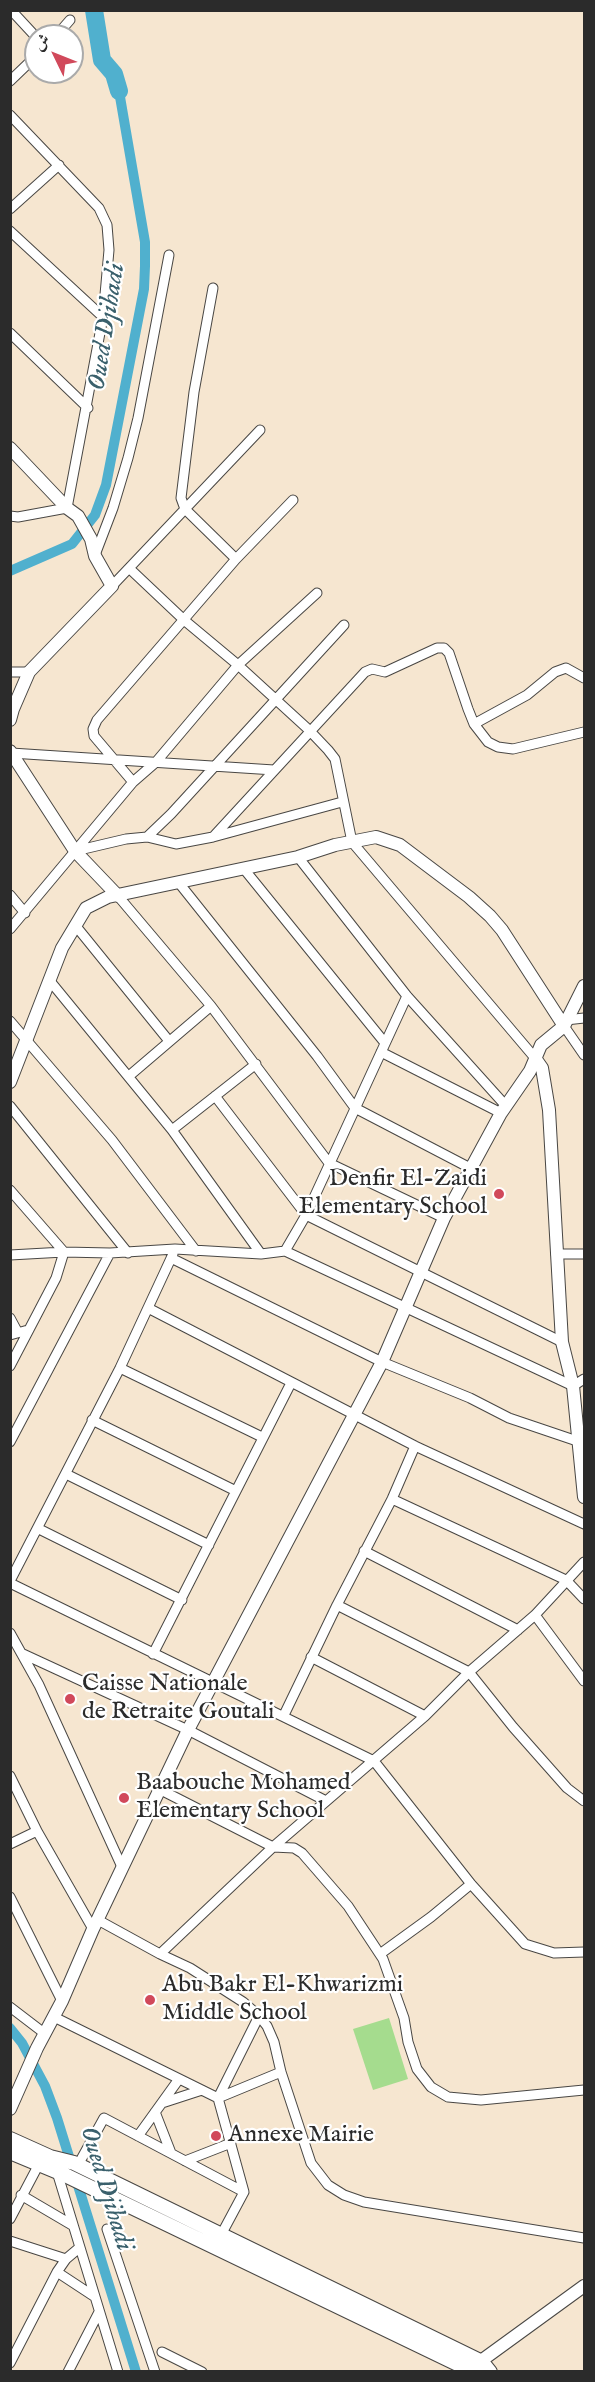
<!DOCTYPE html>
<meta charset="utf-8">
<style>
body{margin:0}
#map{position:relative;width:595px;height:2382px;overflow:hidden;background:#f6e6d0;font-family:"IM FELL English",Amiri,serif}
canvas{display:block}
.frame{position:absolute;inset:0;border:12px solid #2b2b2b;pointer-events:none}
.north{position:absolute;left:24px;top:24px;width:60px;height:60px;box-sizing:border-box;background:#fff;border:2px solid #aaa;border-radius:50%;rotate:313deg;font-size:16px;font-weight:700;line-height:24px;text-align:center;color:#2b2b2b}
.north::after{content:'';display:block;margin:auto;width:21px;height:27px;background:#d1495b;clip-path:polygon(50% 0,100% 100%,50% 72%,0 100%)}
</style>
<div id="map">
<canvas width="595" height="2382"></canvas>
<div class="frame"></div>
<div class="north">ش</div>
</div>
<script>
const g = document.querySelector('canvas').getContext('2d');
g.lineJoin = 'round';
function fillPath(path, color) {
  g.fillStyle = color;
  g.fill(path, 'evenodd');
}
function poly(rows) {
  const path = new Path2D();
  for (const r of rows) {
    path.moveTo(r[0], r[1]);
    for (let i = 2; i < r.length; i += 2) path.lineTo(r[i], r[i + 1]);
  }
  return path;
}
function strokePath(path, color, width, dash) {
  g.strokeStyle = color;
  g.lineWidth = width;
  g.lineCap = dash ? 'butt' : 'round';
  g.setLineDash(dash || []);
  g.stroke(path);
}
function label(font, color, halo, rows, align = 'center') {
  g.font = font + ' "IM FELL English",serif';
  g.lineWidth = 4.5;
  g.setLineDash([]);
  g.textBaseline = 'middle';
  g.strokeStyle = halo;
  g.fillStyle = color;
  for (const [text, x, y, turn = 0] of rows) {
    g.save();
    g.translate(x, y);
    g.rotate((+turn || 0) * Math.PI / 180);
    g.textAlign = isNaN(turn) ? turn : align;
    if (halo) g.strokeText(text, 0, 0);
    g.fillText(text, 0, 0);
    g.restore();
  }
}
fillPath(poly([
 [389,2018,408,2079,373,2090,353,2029]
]), '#a5dc8e');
strokePath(poly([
 [10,571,72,544,95,515,106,485,144,289,145,266,145,242,119,91],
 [10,2028,22,2043,45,2086,57,2118,136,2372]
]), '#50b0ce', 10);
strokePath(poly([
 [94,10,102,60,114,74,119,91]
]), '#50b0ce', 18);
const minor = poly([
 [11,10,36,37],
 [56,36,70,20],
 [10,81,36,56],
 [10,115,99,208,107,225,109,250,103,317,67,508,18,517,10,516],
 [10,209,59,165],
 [10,231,103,317],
 [213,288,194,392,181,498,185,509,236,559],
 [10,333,88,408],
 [95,555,113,508,128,458,138,418,169,255],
 [130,569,184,620,238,665,317,593],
 [112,586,260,430],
 [10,672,29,672],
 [474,724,527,695,555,672,566,668,584,678],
 [11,753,274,770],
 [133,782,94,736,93,729,97,720,236,559,293,500],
 [147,837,171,814,344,625],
 [213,837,365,672,372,669,385,672,437,648,444,648,449,653,468,709,474,724,488,742,498,747,513,749,584,732],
 [75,851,126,839,147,837,176,844,213,837,342,802],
 [298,857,407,996,506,1106],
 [244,869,385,1043],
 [179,883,317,1056,355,1108,472,1169],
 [10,895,25,913],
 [118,896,211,1006,329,1163,444,1218],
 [75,925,169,1041],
 [10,929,133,782,156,762,238,665,309,730,328,750,335,759,352,842,535,1058],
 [50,981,172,1130,261,1254],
 [566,1020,584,1018],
 [10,1021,112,1140,196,1251],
 [564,1026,584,1055],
 [381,1052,501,1113],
 [129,1076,211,1006],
 [215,1096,306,1215,562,1342],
 [10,1106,128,1253],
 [172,1130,256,1064],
 [10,1190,64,1252,56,1278,10,1366],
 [285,1251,573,1386,584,1379],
 [556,1254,584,1254],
 [10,1255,64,1252,110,1253],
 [171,1258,382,1362,470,1398,509,1418,580,1442],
 [148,1308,415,1446,584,1524],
 [10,1318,17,1331],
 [10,1335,28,1330],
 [120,1368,262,1437],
 [92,1420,236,1491],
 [10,1442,110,1253,175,1249,261,1254,285,1251,306,1215,407,996],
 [66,1474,209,1545],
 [392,1499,566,1580,584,1599],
 [39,1529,182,1600],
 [364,1551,518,1630],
 [10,1581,120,1368,173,1254],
 [10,1583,374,1761,471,1884,525,1944,554,1953,584,1952],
 [337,1605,469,1672,513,1727,567,1788,584,1801],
 [535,1615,584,1681],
 [10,1633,39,1685,122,1867],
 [21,1653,188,1730,326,1801],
 [153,1654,291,1383],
 [311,1657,425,1716],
 [284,1715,337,1605,392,1499,415,1446],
 [10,1776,37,1831,93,1929],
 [159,1789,273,1847,294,1848,302,1853,348,1906,383,1959,404,2018,408,2042,417,2069,431,2087,448,2097,481,2100,584,2090],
 [10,1844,37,1831],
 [10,1897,62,2001],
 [98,1920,160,1954,190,1968,243,2002,259,2016,267,2026,274,2042,281,2072,311,2163,328,2185,344,2195,364,2202,584,2238],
 [160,1954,273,1847,425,1716,469,1672,535,1615,584,1562],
 [380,1954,431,1917,471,1884],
 [10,2007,44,2033],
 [54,2017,218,2098],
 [218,2098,281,2072],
 [162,2103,202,2090],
 [155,2112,171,2153],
 [138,2136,179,2079],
 [185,2161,231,2143],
 [78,2165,104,2118,244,2192,221,2235],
 [57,2172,118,2372],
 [244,2192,218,2098,259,2016],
 [21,2195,72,2225],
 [10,2219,39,2164],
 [107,2229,155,2372],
 [10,2241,66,2259],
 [57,2272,95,2297],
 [162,2352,202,2372],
 [10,2363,57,2272,66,2259,79,2248],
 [68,2372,99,2312]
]);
const tertiary = poly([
 [10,448,67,508,78,516,91,539,95,556,112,586,29,672,13,709,10,720],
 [10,751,75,851,118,896],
 [535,1058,542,1068,549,1110,562,1342,573,1386,584,1497],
 [10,1082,62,948,86,908,108,897,298,857,335,845,376,837,400,845,469,897,490,916,502,930,564,1026],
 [10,2109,37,2048,62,2001,93,1929,188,1730,382,1362,444,1218,501,1113,530,1071,541,1045,564,1026,584,986],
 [474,2366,584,2286]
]);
const secondary = poly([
 [10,2139,50,2157,74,2163,482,2362,490,2372],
 [10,2152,63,2174,468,2369,480,2372]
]);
strokePath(minor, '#494744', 11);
strokePath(tertiary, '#494744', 14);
strokePath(secondary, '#494744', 16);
strokePath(minor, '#fff', 9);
strokePath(tertiary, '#fff', 12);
strokePath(secondary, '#fff', 14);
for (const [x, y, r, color] of [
 [499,1194,6,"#d1495b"],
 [70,1699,6,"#d1495b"],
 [124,1798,6,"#d1495b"],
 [150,2000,6,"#d1495b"],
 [216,2136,6,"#d1495b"]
]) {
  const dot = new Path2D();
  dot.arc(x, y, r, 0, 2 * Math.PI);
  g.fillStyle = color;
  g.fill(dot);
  strokePath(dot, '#fff', 2);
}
label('24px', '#2b2b2b', '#fff', [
 ["Denfir El-Zaidi",487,1180,"right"],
 ["Elementary School",487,1208,"right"],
 ["Caisse Nationale",82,1685],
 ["de Retraite Goutali",82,1713],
 ["Baabouche Mohamed",136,1784],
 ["Elementary School",136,1812],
 ["Abu Bakr El-Khwarizmi",162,1986],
 ["Middle School",162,2014],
 ["Annexe Mairie",228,2136]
], 'left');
label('italic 26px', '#3a606c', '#fff', [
 ["Oued Djihadi",108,327,-81],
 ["Oued Djihadi",105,2189,73]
]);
</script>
